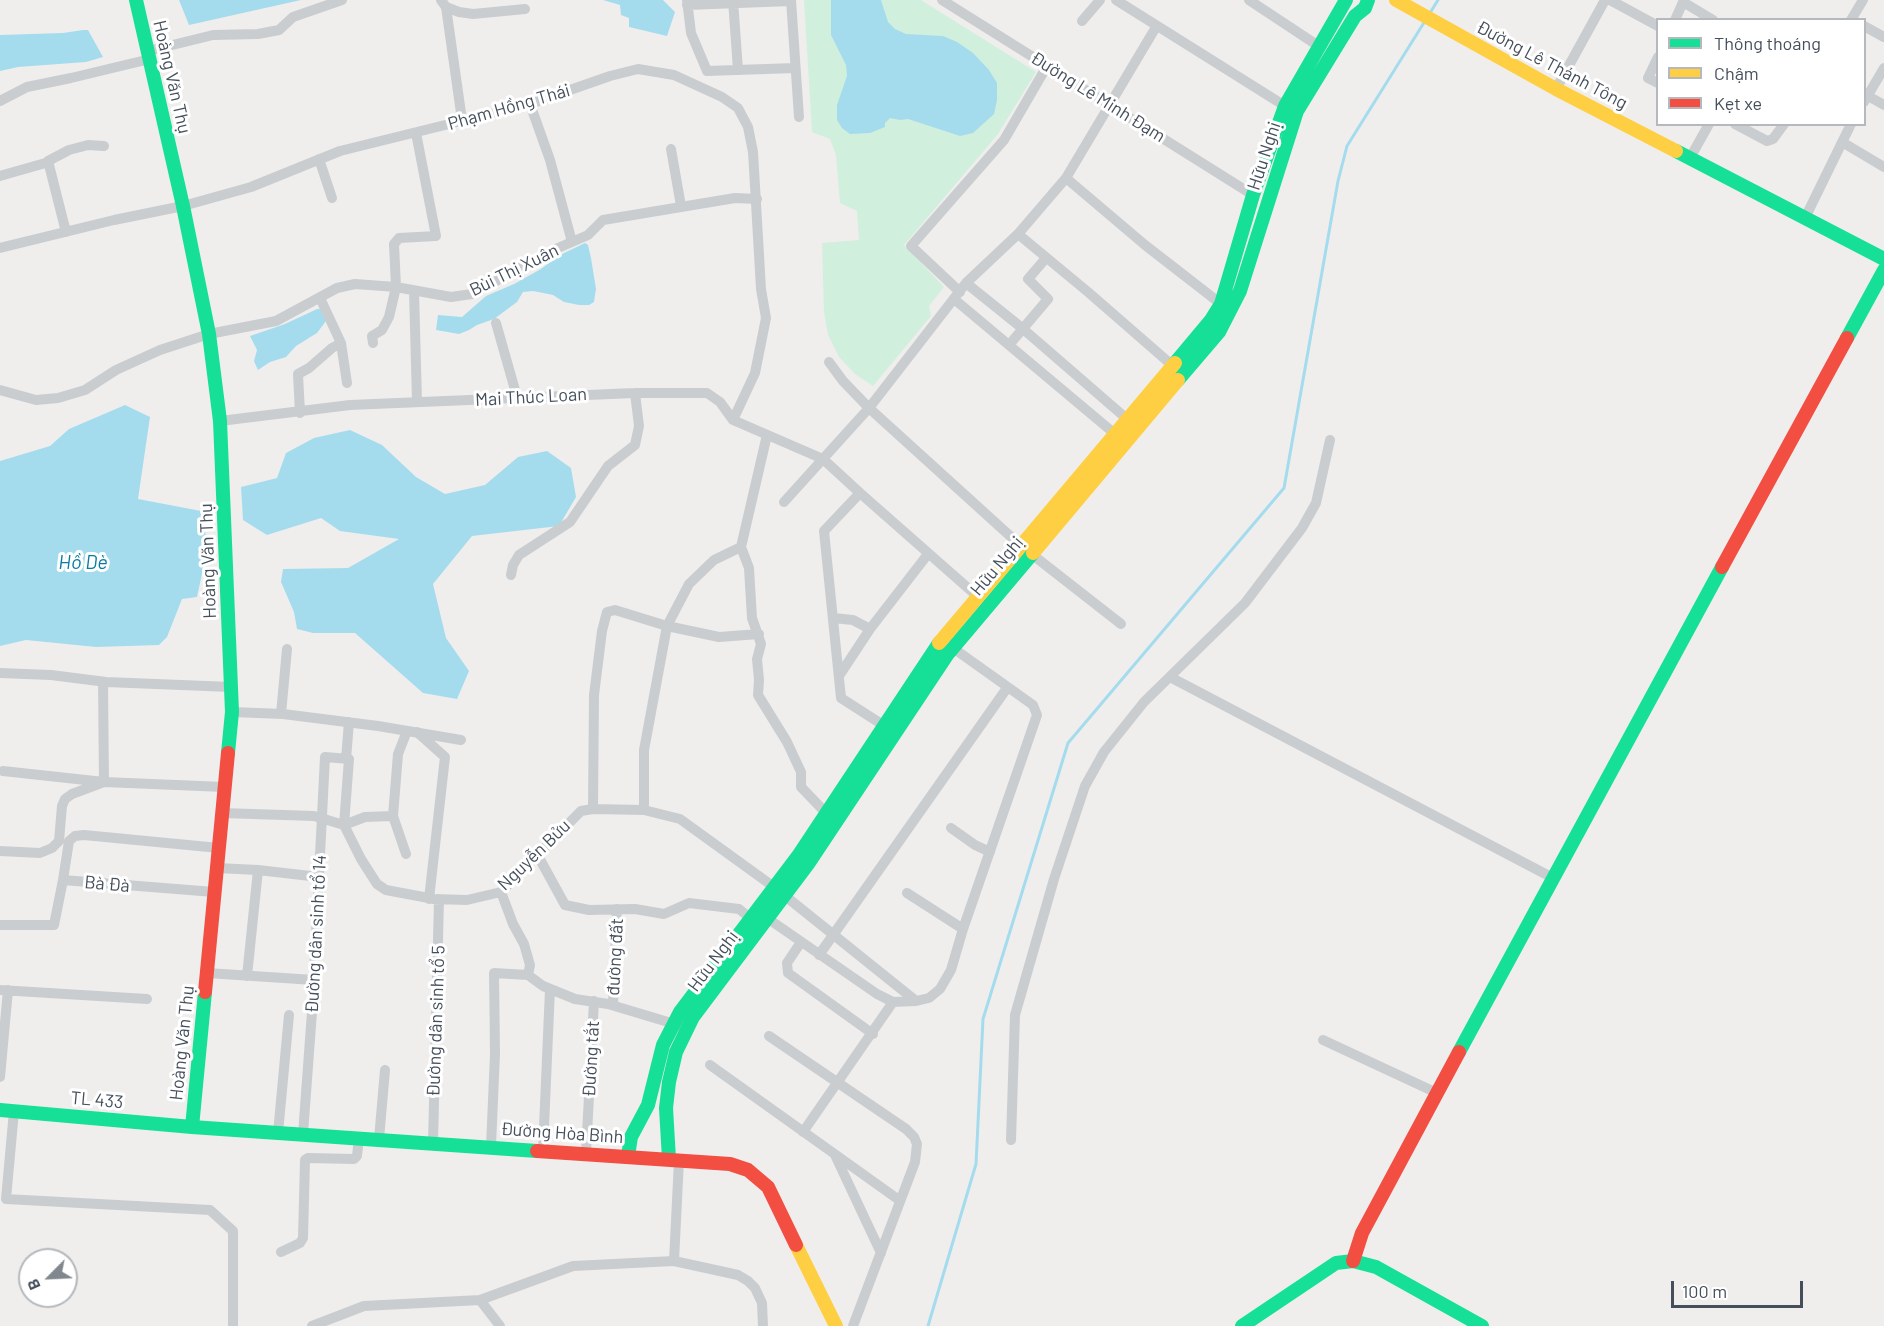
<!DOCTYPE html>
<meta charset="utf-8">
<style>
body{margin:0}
#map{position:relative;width:1884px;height:1326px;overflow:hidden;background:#efeeed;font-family:Barlow,sans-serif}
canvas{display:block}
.legend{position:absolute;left:1656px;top:18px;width:210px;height:108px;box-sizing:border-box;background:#fff;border:2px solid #b5b9bd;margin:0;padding:8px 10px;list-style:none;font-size:18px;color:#454f5b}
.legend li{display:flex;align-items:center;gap:12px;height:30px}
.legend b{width:30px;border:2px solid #b5b9bd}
.north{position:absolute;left:18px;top:1248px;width:60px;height:60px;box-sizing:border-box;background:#fff;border:2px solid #b5b9bd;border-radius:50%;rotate:246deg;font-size:16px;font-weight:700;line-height:24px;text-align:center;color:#454f5b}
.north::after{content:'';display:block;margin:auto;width:21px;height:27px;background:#80878e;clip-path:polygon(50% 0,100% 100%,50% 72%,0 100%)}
.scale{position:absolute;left:1671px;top:1281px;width:132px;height:27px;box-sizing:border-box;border:3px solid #454f5b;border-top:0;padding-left:8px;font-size:18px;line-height:21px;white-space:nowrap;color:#454f5b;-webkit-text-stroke:4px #fff;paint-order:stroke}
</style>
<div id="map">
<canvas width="1884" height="1326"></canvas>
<ul class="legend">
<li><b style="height:8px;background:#16e098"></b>Thông thoáng</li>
<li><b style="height:8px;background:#ffcf43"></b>Chậm</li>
<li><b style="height:8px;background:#f24e42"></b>Kẹt xe</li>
</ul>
<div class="north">B</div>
<div class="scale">100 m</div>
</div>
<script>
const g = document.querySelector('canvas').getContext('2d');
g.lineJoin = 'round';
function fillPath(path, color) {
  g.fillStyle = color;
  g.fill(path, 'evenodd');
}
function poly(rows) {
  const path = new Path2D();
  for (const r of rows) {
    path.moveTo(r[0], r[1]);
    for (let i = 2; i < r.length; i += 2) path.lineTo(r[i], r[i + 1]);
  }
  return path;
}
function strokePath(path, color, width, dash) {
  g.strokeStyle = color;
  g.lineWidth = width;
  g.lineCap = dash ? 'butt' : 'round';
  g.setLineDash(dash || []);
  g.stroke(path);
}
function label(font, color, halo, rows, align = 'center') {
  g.font = font + ' Barlow,sans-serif';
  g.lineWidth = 6;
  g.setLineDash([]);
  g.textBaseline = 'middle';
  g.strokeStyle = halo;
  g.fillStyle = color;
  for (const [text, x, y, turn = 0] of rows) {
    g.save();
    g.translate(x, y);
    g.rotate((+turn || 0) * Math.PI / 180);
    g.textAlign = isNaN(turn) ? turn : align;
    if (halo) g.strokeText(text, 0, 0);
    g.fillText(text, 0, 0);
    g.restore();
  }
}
fillPath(poly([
 [804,0,921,0,1036,72,998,134,904,245,944,287,929,306,931,316,873,386,855,374,839,357,828,335,824,312,822,243,859,240,857,211,840,203,836,155,830,139,812,132]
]), '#d1efdd');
fillPath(poly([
 [179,0,301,0,189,25],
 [603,0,663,0,675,12,667,36,629,27,629,18,621,15,620,5],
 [831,0,881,0,888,22,895,29,906,34,943,36,957,42,973,53,989,70,997,83,997,100,994,114,973,133,960,136,908,119,900,120,890,118,885,123,885,127,870,133,850,134,842,128,837,120,837,105,847,76,846,65,831,35],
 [83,30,88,30,103,57,86,62,18,67,0,71,0,35,63,33],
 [585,243,588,245,591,258,596,289,594,302,589,305,579,305,564,302,553,295,533,291,523,292,517,302,494,319,477,325,469,330,459,334,436,330,438,315,462,317,486,296,514,284,541,269,558,256],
 [317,309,322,309,326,321,317,333,296,346,286,357,270,362,258,370,254,361,257,350,250,336,285,324],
 [125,405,150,417,138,499,201,511,208,546,197,597,182,599,167,637,159,645,96,647,26,640,0,646,0,461,50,446,69,429],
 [350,430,382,445,416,477,445,494,485,485,518,457,547,451,571,468,576,497,559,526,472,536,433,584,446,638,469,671,457,699,423,693,355,633,313,633,297,629,294,612,281,582,283,569,348,568,399,539,340,531,321,518,267,535,243,520,241,487,277,478,286,453,314,438]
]), '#a4dcee');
strokePath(poly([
 [1430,13,1438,0],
 [928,1326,976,1164,983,1019,1068,743,1284,488,1338,181,1347,146,1425,21]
]), '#a4dcee', 3);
strokePath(poly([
 [441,0,446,7,462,120],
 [687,0,691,33,707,71],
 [733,0,738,70],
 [791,0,799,117],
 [942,0,1253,195],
 [1116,0,1285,106],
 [1249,0,1320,47],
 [1610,0,1658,26],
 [1683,2,1713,20],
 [687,5,791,1],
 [446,7,459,12,473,14,525,9],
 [1675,20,1684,0],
 [1851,20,1863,0],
 [1082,21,1100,0],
 [1864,26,1884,37],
 [148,51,213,35,258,34,279,30,293,17,342,0],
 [1658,57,1648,78,1658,83],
 [707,71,795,68],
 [1556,89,1605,0],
 [1868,96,1884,105],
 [0,101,27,87,71,78,150,59],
 [1864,102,1884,68],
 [530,104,550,160,572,242],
 [1735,124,1767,141,1773,139,1784,124],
 [1842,142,1884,167],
 [671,149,681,206],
 [1690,158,1709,124],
 [319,159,332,198],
 [0,176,49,162],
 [1066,178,1145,245,1221,304],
 [1805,218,1851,124],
 [66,232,48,161,69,150,88,145,104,146],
 [1018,234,1088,292,1173,366],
 [0,248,114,220,183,206,251,187,340,151,530,104,610,76,638,69,674,75,722,97,738,108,748,127,753,152,761,289,766,318,755,373,733,420],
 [966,283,1022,328,1127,419,1128,424],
 [414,291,417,402],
 [960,292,911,246,1004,140,1047,66],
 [954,299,1115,434,1121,435],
 [496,323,517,397],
 [341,343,347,383],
 [373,343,372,336,382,330,389,317,396,287,394,244,399,238,436,236,416,133],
 [1009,345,1048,299,1028,279,1046,258],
 [829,362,843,381,869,408,1020,545,1121,624],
 [0,390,36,400,58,398,85,390,116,370,160,350,209,334,276,321,337,288,355,284,396,287,451,297,472,294,551,251,588,235,603,220,735,198,757,199],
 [300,413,298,374,309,368,332,348,341,343,320,298],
 [220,421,350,405,635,393,707,393,720,402,733,420,823,459,860,493],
 [784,502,869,408,966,283,1018,234,1066,178,1156,27],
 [741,547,749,568,752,618,761,644,757,659,759,680,758,695,787,742,801,772,801,787,826,813],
 [511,575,513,565,519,555,570,522,608,466,635,445,639,426,635,393],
 [833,618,853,620,870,629],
 [0,673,51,675,106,682,231,687],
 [839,676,870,629,928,554],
 [1170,677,1553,878],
 [232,712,283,714,378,726,461,740],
 [281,714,287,649],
 [883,725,841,698,824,531,860,493,977,596],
 [417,732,445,757,429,899],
 [346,759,349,722],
 [3,771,104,782,224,787],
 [593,809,594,695,602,631,607,612,615,610,667,626,719,637,759,634],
 [644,810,644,750,667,626,689,584,714,560,741,547,767,435],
 [222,813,314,816,344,825,361,859,377,884,386,890,434,899,467,900,501,892,581,811,593,809,644,810,680,819,774,887,916,1001],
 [393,816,398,754,407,731],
 [951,828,975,845,990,852],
 [0,851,40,853,52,848,59,841,62,806,65,799,72,794,104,782,103,682],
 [537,854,565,905,589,910,635,909,664,914,689,903,739,909,750,918],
 [217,868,258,870,247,976],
 [258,870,319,877],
 [63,880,69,841,75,836,84,835,219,848],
 [501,892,513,924,524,944,530,965,528,975,543,986,575,999,608,1004,678,1025],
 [907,893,963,929],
 [767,918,877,994,893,1002],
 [0,925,54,925,63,880,214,892],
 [801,942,787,963,788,973,873,1034],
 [819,955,1007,688],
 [207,973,314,980],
 [0,990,147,999],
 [613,1005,617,909],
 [769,1036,906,1129,914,1137,917,1144,915,1162,853,1326],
 [1323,1040,1437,1093],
 [710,1065,899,1200],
 [0,1077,8,990],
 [14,1111,6,1199,210,1210,233,1231,233,1326],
 [803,1132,893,1002,916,1001,929,998,940,989,951,970,963,929,1037,715,1033,705,953,648],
 [278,1133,289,1015],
 [303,1134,312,1012,325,757,349,759,344,825,365,817,393,816,406,854],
 [379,1139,385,1070],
 [1011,1140,1015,1015,1054,879,1085,786,1104,752,1144,702,1245,603,1302,528,1316,503,1330,440],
 [433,1143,439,899],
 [491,1146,495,1054,494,973,528,975],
 [543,1150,550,989],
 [586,1153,594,1001],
 [835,1155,881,1253],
 [281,1252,300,1243,303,1238,305,1160,308,1158,354,1159,357,1156,359,1138],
 [674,1261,738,1275,748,1281,755,1288,762,1303,763,1326],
 [480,1300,500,1326],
 [312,1326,364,1306,480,1300,573,1266,674,1261,679,1160]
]), '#cacdcf', 10);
strokePath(poly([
 [136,0,183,206,209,334,220,421,232,712,228,753],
 [1676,151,1884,259],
 [1847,338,1884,270],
 [1175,363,1211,320,1221,304,1253,195,1285,106,1346,0],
 [1178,380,1219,332,1240,291,1297,111,1355,16,1365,8,1368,0],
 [1459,1052,1722,567],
 [0,1110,192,1127,537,1151],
 [192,1127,205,992],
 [628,1156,631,1137,648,1105,663,1045,680,1012,798,856,939,643],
 [669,1159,666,1108,669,1082,676,1052,693,1017,808,864,947,655,1033,553],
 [1242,1326,1336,1263,1353,1261,1376,1267,1482,1326]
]), '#16e098', 14);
strokePath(poly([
 [1396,0,1556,89,1676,151],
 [1033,553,1178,380],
 [939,643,1175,363],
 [796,1245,836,1326]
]), '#ffcf43', 14);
strokePath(poly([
 [1722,567,1847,338],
 [205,992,228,753],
 [537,1151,730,1164,748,1170,768,1187,796,1245],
 [1353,1261,1362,1233,1459,1052]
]), '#f24e42', 14);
label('18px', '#454f5b', '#fff', [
 ["Đường Lê Thánh Tông",1552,65,28],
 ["Hoàng Văn Thụ",172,77,77],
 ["Đường Lê Minh Đạm",1098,97,32],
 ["Phạm Hồng Thái",509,107,-16],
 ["Hữu Nghị",1264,156,-72],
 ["Bùi Thị Xuân",514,270,-26],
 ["Mai Thúc Loan",531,397,-3],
 ["Hoàng Văn Thụ",208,561,-92],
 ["Hữu Nghị",997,566,-50],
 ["Nguyễn Bửu",534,855,-44],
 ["Bà Đà",107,884,5],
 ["Đường dân sinh tổ 14",316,934,-87],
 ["đường đất",615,957,-87],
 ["Hữu Nghị",713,961,-53],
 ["Đường dân sinh tổ 5",436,1021,-88],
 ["Hoàng Văn Thụ",182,1043,-84],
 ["Đường tắt",591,1059,-87],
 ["TL 433",97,1100,5],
 ["Đường Hòa Bình",562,1133,4]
]);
label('italic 20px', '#087ca2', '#fff', [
 ["Hồ Dè",83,562]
]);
</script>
